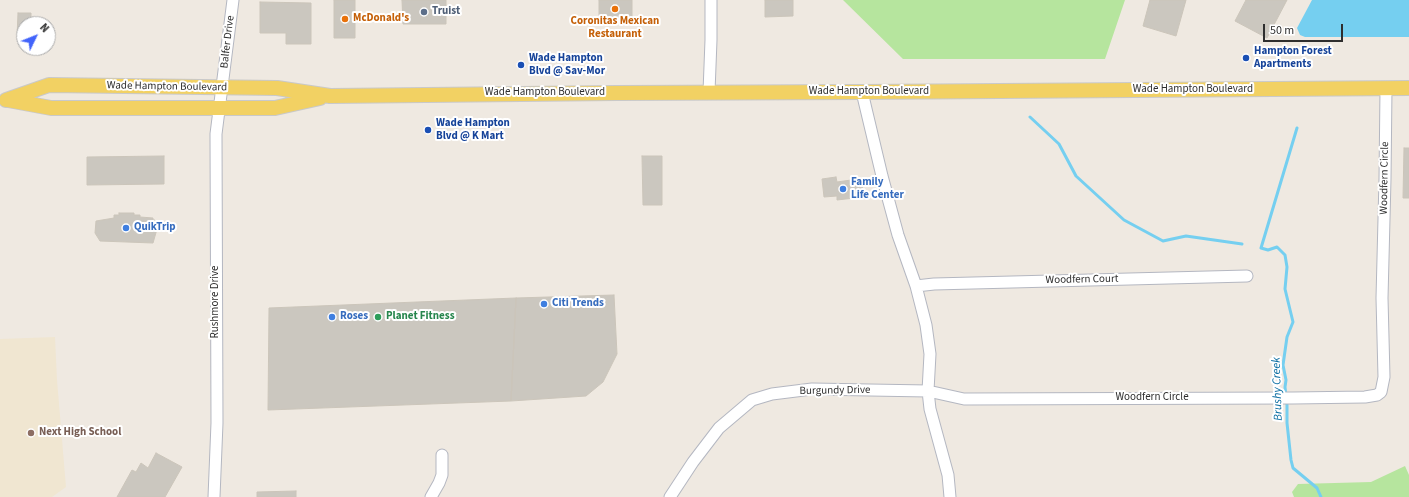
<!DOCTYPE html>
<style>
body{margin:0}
#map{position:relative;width:1409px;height:497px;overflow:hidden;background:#efe9e1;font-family:"Source Sans 3",sans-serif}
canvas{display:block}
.north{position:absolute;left:16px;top:16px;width:40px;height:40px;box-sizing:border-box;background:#fff;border:1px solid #ababab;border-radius:50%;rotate:47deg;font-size:11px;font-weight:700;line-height:16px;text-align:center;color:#2e2e2e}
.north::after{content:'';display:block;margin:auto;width:14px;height:18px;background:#4264fb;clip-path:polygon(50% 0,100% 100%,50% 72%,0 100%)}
.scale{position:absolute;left:1263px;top:24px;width:80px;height:18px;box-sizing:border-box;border:2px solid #2e2e2e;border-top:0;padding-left:5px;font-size:12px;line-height:14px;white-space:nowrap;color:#2e2e2e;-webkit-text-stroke:3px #fff;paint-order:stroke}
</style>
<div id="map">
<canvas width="1409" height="497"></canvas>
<div class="north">N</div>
<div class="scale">50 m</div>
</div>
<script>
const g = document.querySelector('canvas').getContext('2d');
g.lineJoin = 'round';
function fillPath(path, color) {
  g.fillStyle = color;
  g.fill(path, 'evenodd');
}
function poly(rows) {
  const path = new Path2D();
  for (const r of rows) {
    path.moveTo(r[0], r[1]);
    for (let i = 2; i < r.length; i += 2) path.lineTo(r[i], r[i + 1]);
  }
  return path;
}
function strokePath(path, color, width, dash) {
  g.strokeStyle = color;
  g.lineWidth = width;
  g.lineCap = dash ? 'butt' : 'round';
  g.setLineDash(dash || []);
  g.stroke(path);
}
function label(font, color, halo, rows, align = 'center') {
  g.font = font + ' "Source Sans 3",sans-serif';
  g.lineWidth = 4;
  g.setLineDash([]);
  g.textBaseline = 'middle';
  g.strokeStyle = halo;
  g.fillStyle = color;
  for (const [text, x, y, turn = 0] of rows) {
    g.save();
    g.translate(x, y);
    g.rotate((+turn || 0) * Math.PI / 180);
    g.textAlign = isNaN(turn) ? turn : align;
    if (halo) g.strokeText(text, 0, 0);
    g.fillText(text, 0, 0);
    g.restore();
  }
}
fillPath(poly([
 [55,337,57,380,66,487,52,497,0,497,0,339]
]), '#f0e6d1');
fillPath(poly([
 [843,0,1125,0,1105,59,903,59],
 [1405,466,1409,475,1409,497,1294,497,1292,492,1298,484,1371,482]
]), '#b6e59e');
fillPath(poly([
 [1312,0,1409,0,1409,37,1305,37,1300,35,1297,28]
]), '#75cff0');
strokePath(poly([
 [1030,117,1059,144,1076,176,1124,220,1163,241,1186,236,1242,244],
 [1297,128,1261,248,1268,250,1277,247,1285,255,1287,267,1285,289,1293,322,1287,337,1283,365,1286,380,1285,387,1287,405,1287,423,1291,460,1293,468,1317,488,1321,497]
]), '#75cff0', 3);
const building = poly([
 [334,0,355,0,355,38,334,38,334,0],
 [402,0,446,0,446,24,403,24,402,0],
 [599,0,632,0,632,18,599,19,599,0],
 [765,0,793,0,793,16,765,17,765,0],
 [1150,0,1186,0,1176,36,1143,26,1150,0],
 [1246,0,1287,0,1267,38,1235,21,1246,0],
 [260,2,311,3,311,44,286,44,286,33,260,33,260,2],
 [18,13,31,13,31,24,24,24,24,38,17,37,18,13],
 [1404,148,1409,148,1409,198,1403,198,1404,148],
 [164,156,164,184,87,185,87,157,164,156],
 [642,156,662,156,662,205,643,205,642,156],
 [836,177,837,182,851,180,851,183,862,182,863,197,837,200,837,196,824,197,822,179,836,177],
 [119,213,134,213,134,215,140,215,140,217,153,218,153,220,155,220,157,229,153,243,100,241,95,233,96,221,114,218,114,215,119,215,119,213],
 [614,295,617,354,603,382,586,396,511,401,516,298,614,295],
 [516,298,511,401,268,410,269,308,516,298],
 [156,453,182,467,165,497,117,497,132,470,136,472,141,463,148,468,156,453],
 [296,491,296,497,257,497,257,492,296,491]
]);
fillPath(building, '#cbc7bf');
strokePath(building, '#cbc5ba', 1);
const minor = poly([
 [709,92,711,40,711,0],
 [862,92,882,176,898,235,916,286,926,325,930,354,928,391,930,409,948,475,950,497],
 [916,286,934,284,1247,276],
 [214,497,217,423,216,134,233,0],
 [431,497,439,483,442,475,442,455],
 [670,497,693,462,719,428,752,400,772,394,812,389,928,391,964,399,1293,398,1365,397,1377,395,1381,392,1384,377,1382,298,1385,179,1386,89]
]);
const major = poly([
 [6,100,49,85,277,88,330,96,617,93,862,92,1409,88],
 [8,100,51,108,275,108,320,98]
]);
strokePath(minor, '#b4b7c1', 13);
strokePath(major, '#c9c9c9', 16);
strokePath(minor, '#fff', 11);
strokePath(major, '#f2d163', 14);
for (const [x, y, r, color] of [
 [615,9,4,"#e8710a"],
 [424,12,4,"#5c6f8a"],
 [345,19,4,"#e8710a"],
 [1246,58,4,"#1a4fb4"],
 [521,65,4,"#1a4fb4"],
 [428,130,4,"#1a4fb4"],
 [843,189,4,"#3f7fe0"],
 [126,228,4,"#3f7fe0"],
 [544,304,4,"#3f7fe0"],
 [332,317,4,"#3f7fe0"],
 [378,317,4,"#2e9e5b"],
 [31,433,4,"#8d6e63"]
]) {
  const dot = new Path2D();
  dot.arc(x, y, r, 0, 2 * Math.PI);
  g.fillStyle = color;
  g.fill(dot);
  strokePath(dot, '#fff', 1.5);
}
label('bold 11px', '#4e5e75', '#fff', [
 ["Truist",432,12]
], 'left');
label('bold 11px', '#c56008', '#fff', [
 ["McDonald's",353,19],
 ["Coronitas Mexican",615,22,"center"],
 ["Restaurant",615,35,"center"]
], 'left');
label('11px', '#2e2e2e', '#fff', [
 ["Balfer Drive",228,42,-83],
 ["Wade Hampton Boulevard",167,87,1],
 ["Wade Hampton Boulevard",1193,90],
 ["Wade Hampton Boulevard",869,92],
 ["Wade Hampton Boulevard",545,93],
 ["Woodfern Circle",1385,178,-89],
 ["Woodfern Court",1082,280,-1],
 ["Rushmore Drive",216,302,-90],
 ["Burgundy Drive",835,391,-1],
 ["Woodfern Circle",1152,398]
]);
label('bold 11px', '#164399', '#fff', [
 ["Hampton Forest",1254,52],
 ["Apartments",1254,65],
 ["Wade Hampton",529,59],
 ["Blvd @ Sav-Mor",529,72],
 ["Wade Hampton",436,124],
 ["Blvd @ K Mart",436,137]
], 'left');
label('bold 11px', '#366cbe', '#fff', [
 ["Family",851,183],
 ["Life Center",851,196],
 ["QuikTrip",134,228],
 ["Citi Trends",552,304],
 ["Roses",340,317]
], 'left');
label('bold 11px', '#27864d', '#fff', [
 ["Planet Fitness",386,317]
], 'left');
label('bold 11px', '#785e54', '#fff', [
 ["Next High School",39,433]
], 'left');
label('italic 12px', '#0d6fa3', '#fff', [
 ["Brushy Creek",1278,389,-92]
]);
</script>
